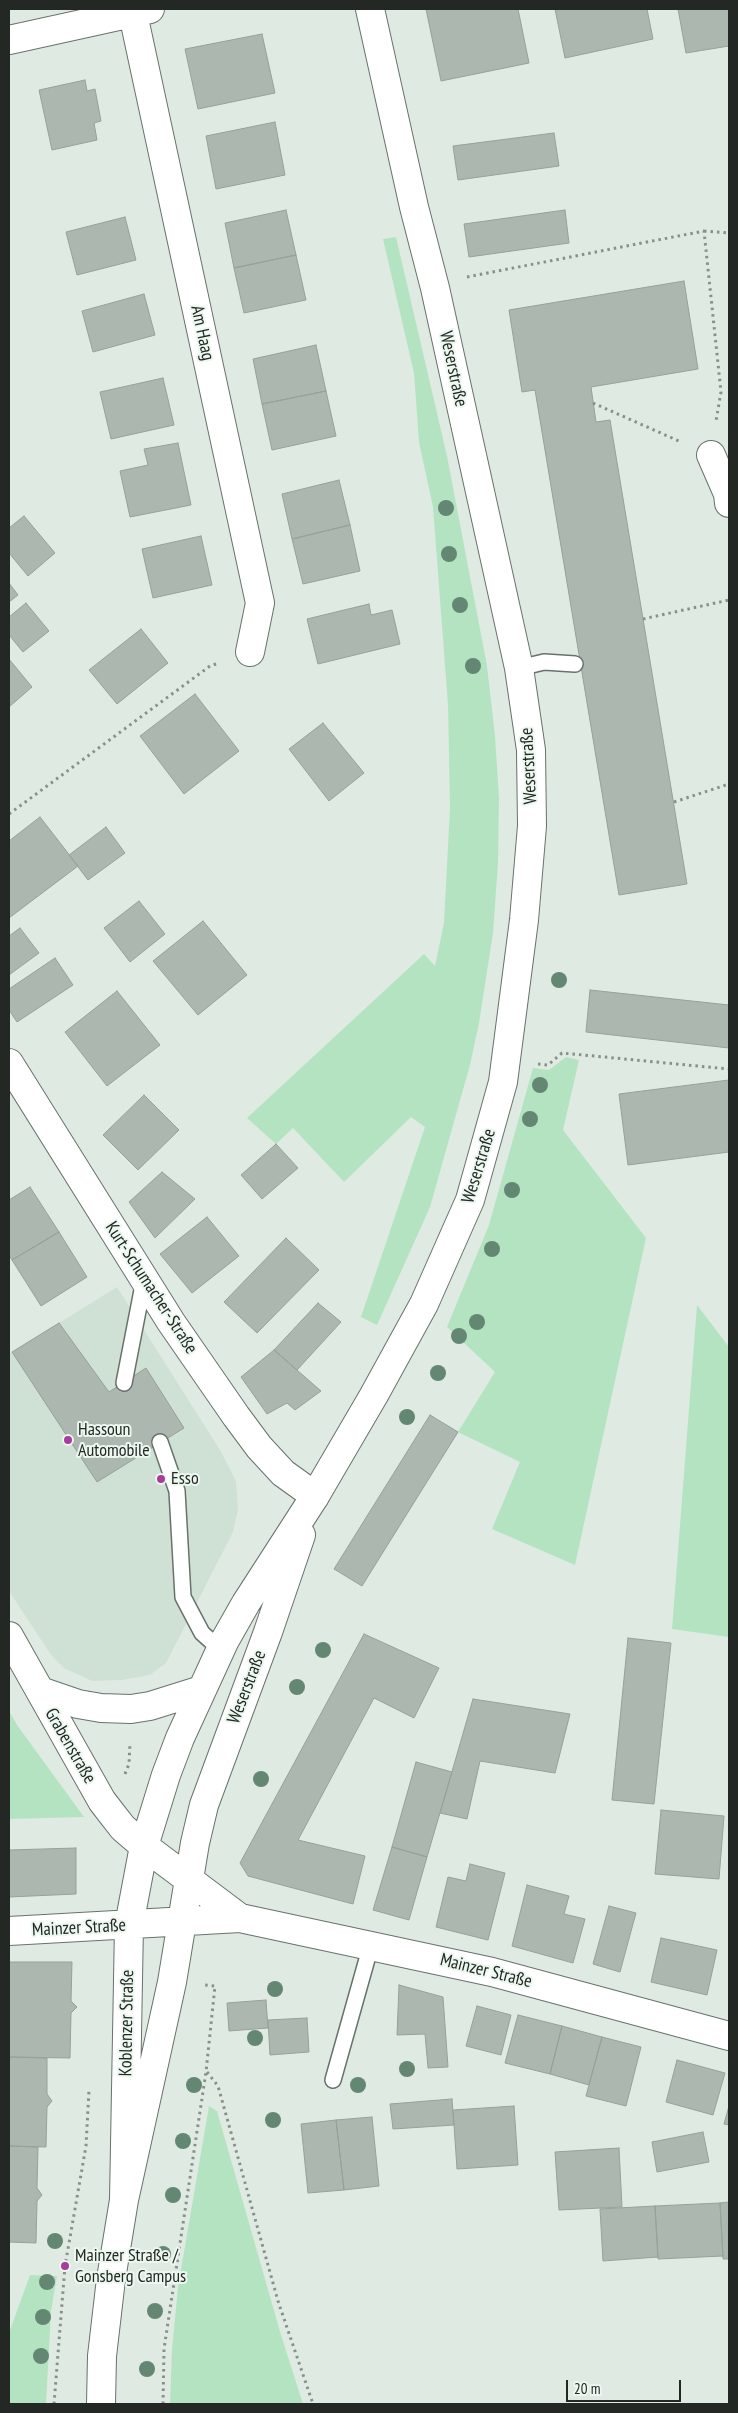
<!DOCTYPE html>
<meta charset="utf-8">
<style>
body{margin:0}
#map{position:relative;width:738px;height:2413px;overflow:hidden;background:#dfebe2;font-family:"PT Sans Narrow",sans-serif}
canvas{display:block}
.frame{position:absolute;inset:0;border:10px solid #242825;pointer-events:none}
.scale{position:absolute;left:566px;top:2380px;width:115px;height:22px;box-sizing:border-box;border:2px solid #242825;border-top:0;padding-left:6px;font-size:15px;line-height:18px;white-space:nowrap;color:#242825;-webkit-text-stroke:4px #ecf8ef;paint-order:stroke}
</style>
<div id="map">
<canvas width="738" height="2413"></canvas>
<div class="frame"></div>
<div class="scale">20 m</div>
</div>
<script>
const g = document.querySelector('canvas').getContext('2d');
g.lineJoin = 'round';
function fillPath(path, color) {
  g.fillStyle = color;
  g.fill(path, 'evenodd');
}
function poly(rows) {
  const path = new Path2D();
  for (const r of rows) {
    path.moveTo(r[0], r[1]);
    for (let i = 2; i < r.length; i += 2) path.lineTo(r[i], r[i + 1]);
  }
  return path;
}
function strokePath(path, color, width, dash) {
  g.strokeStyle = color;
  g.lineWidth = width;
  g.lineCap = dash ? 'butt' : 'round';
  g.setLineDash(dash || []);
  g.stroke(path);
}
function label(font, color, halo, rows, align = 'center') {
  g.font = font + ' "PT Sans Narrow",sans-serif';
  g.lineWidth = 4;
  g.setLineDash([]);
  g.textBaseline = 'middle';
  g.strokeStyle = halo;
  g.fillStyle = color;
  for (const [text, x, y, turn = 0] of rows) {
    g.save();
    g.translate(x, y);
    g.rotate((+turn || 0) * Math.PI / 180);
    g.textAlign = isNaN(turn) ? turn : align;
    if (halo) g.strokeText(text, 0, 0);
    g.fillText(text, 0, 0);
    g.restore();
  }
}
fillPath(poly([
 [117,1287,220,1450,236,1481,238,1509,233,1532,166,1663,150,1675,122,1680,92,1681,64,1668,51,1655,9,1591,9,1354]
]), '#cfe1d4');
fillPath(poly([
 [396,237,447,456,487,666,495,736,499,798,498,863,493,933,479,1023,470,1065,430,1207,377,1325,361,1317,425,1127,411,1117,344,1182,293,1128,276,1144,247,1118,424,954,435,966,444,923,450,808,448,705,433,507,419,442,414,373,383,239],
 [566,1057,579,1060,563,1130,646,1238,575,1565,492,1529,520,1462,458,1432,495,1372,447,1327,489,1225,533,1068,549,1070],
 [697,1305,729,1347,729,1637,672,1629],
 [9,1711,17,1725,84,1817,9,1819],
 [209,2106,217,2111,281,2335,303,2404,170,2404,172,2350,178,2287],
 [30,2275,57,2276,51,2311,46,2404,9,2404,9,2333]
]), '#b4e3c2');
const building = poly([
 [426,9,518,9,529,63,441,81,426,9],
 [555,9,647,9,653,39,565,58,555,9],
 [678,9,729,9,729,46,686,53,678,9],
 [262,34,275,93,198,109,185,49,262,34],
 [85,80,87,91,95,89,101,121,94,123,97,140,52,150,39,90,85,80],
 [275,122,285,175,216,189,206,136,275,122],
 [554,133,559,166,458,180,453,146,554,133],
 [286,210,296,255,234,268,225,223,286,210],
 [565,210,569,243,469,257,464,224,565,210],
 [125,217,136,260,77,275,66,232,125,217],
 [296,255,306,300,244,313,234,268,296,255],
 [684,281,698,369,591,387,596,422,610,420,687,884,619,895,535,390,522,392,509,310,684,281],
 [144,294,155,335,93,352,82,311,144,294],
 [316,345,326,391,262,404,253,359,316,345],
 [163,378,174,425,111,439,100,392,163,378],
 [326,391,336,436,272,450,262,404,326,391],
 [178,443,191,505,130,517,120,471,148,465,144,449,178,443],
 [339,480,350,525,292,539,282,494,339,480],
 [24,516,55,553,28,576,9,553,9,528,24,516],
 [350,525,360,571,303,584,292,539,350,525],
 [201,536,212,585,153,598,142,549,201,536],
 [9,583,18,595,9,602,9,583],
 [26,603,49,631,23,652,9,635,9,617,26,603],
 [369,604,371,615,392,610,400,644,318,664,307,619,369,604],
 [141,629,168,663,117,704,89,670,141,629],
 [9,659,32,687,9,707,9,659],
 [195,694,239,751,184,794,140,736,195,694],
 [323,723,364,773,329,801,289,749,323,723],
 [40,817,78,866,9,918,9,841,40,817],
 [106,827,125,853,88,880,69,855,106,827],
 [139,901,165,934,130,962,104,928,139,901],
 [203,921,247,975,198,1015,153,961,203,921],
 [20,928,39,953,9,975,9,936,20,928],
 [55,958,73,985,17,1022,9,1010,9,989,55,958],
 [590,990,729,1005,729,1048,586,1032,590,990],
 [117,991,160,1045,107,1086,65,1032,117,991],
 [729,1080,729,1152,628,1165,619,1094,729,1080],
 [144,1095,179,1130,138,1170,103,1135,144,1095],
 [276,1144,298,1168,262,1199,241,1175,276,1144],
 [162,1172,195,1199,155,1238,129,1202,162,1172],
 [30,1187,59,1232,12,1260,9,1255,9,1200,30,1187],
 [207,1217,239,1256,192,1293,160,1254,207,1217],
 [59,1232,87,1277,41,1306,12,1260,59,1232],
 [286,1238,319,1270,257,1333,224,1302,286,1238],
 [318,1303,341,1322,297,1370,274,1350,318,1303],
 [59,1323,109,1392,146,1368,184,1428,97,1482,12,1352,59,1323],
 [274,1350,321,1391,295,1410,287,1403,267,1414,241,1377,274,1350],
 [430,1415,458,1432,362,1586,334,1569,430,1415],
 [364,1634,439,1668,414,1718,374,1698,298,1840,365,1856,353,1904,248,1876,240,1863,364,1634],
 [628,1638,671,1643,654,1804,612,1800,628,1638],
 [473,1699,570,1714,555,1773,480,1761,467,1819,440,1813,473,1699],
 [416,1762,452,1772,427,1857,392,1847,416,1762],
 [661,1810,724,1816,719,1879,655,1874,661,1810],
 [392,1847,427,1857,409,1920,373,1910,392,1847],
 [76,1848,76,1894,9,1897,9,1850,76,1848],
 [470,1864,505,1873,488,1940,436,1927,448,1877,466,1881,470,1864],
 [527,1885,569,1896,564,1914,585,1919,573,1963,512,1946,527,1885],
 [609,1906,636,1913,620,1972,593,1964,609,1906],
 [661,1938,717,1950,707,1995,651,1982,661,1938],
 [9,1962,72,1962,71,2001,77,2007,71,2013,70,2058,9,2057,9,1962],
 [399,1985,443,1997,448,2067,428,2068,425,2034,397,2035,399,1985],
 [266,2000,268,2028,229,2031,227,2003,266,2000],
 [477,2006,511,2015,501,2055,466,2046,477,2006],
 [518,2015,562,2026,550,2074,505,2063,518,2015],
 [307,2018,309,2052,270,2055,268,2020,307,2018],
 [562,2026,602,2037,589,2085,550,2074,562,2026],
 [602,2037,641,2047,626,2106,586,2096,602,2037],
 [9,2057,47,2058,47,2094,52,2101,47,2107,46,2147,9,2146,9,2057],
 [677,2060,725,2073,713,2115,666,2102,677,2060],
 [452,2099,454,2125,393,2129,390,2104,452,2099],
 [514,2106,518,2165,457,2169,453,2110,514,2106],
 [729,2106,729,2125,724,2124,729,2106],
 [372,2117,379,2186,344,2190,336,2120,372,2117],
 [336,2120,344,2190,308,2193,301,2124,336,2120],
 [703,2132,709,2162,657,2172,652,2142,703,2132],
 [9,2146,38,2147,37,2188,42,2195,37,2201,36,2243,9,2242,9,2146],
 [619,2148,622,2207,559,2210,555,2152,619,2148],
 [729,2202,729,2259,723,2259,720,2203,729,2202],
 [720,2203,723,2256,658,2259,655,2206,720,2203],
 [655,2206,658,2257,603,2261,600,2209,655,2206]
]);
fillPath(building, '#acb7af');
strokePath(building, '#96a199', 1);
const lane = poly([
 [519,668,544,662,575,664],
 [124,1383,144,1280],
 [160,1442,177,1491,183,1597,202,1633,221,1650],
 [333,2080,371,1945]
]);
const street = poly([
 [133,14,260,603,250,652],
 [9,40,150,9],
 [711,455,728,494,729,503],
 [9,1063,171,1322,236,1416,259,1447,283,1473,315,1496]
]);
const secondary = poly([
 [9,1636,102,1801,112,1814,123,1828,144,1846,240,1918],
 [40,1691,78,1704,101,1708,131,1709,150,1706,201,1690],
 [9,1931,240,1918,492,1972,729,2036],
 [124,2200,129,1925,144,1846,166,1775,180,1738,225,1640,246,1603,315,1496,374,1395,424,1304,470,1200,503,1082,524,920,532,826,531,750,519,668,435,288,414,207,370,9],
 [101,2404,102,2356,111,2279,124,2200,172,1982,195,1843,204,1805,268,1632,301,1535]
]);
strokePath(lane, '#68726b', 18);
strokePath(street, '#68726b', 30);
strokePath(secondary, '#68726b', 30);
strokePath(poly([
 [704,231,729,233],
 [467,277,704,231,721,392,716,421],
 [593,403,681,442],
 [643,619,729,600],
 [674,802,729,784],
 [9,814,210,666,219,663],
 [538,1064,548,1065,562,1053,729,1069],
 [125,1774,129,1764,130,1743],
 [207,2072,218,2086,278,2301,313,2404],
 [54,2404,65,2266,86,2146,89,2090],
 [163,2404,164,2349,206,2072,215,1986,205,1985]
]), '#88908a', 3, [2.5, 4]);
strokePath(lane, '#fff', 15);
strokePath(street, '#fff', 28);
strokePath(secondary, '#fff', 28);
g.fillStyle = '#648773';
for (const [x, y] of [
 [446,508],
 [449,554],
 [460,605],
 [473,666],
 [559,980],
 [540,1085],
 [530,1119],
 [512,1190],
 [492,1249],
 [477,1322],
 [459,1336],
 [438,1373],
 [407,1417],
 [323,1650],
 [297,1687],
 [261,1779],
 [275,1989],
 [255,2038],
 [407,2069],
 [194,2085],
 [358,2085],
 [273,2120],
 [183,2141],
 [173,2195],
 [55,2241],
 [163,2254],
 [47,2282],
 [155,2311],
 [43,2317],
 [41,2356],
 [147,2369]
]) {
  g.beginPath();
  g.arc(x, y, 8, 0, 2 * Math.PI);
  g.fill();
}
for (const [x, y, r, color] of [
 [68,1440,5,"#aa3c9a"],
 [161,1479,5,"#aa3c9a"],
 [65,2266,5,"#aa3c9a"]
]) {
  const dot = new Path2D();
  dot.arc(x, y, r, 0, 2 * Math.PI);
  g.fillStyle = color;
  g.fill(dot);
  strokePath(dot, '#ecf8ef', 2);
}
label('18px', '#242825', '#ecf8ef', [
 ["Am Haag",202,333,78],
 ["Weserstraße",453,369,78],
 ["Weserstraße",529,766,-93],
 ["Weserstraße",479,1166,-73],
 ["Kurt-Schumacher-Straße",151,1288,57],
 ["Weserstraße",247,1687,-69],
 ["Grabenstraße",70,1746,60],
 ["Mainzer Straße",79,1928,-3],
 ["Mainzer Straße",486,1971,14],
 ["Koblenzer Straße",127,2023,-89]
]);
label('18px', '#242825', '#ecf8ef', [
 ["Hassoun",78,1430],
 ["Automobile",78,1451],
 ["Esso",171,1479],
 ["Mainzer Straße /",75,2256],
 ["Gonsberg Campus",75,2277]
], 'left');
</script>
